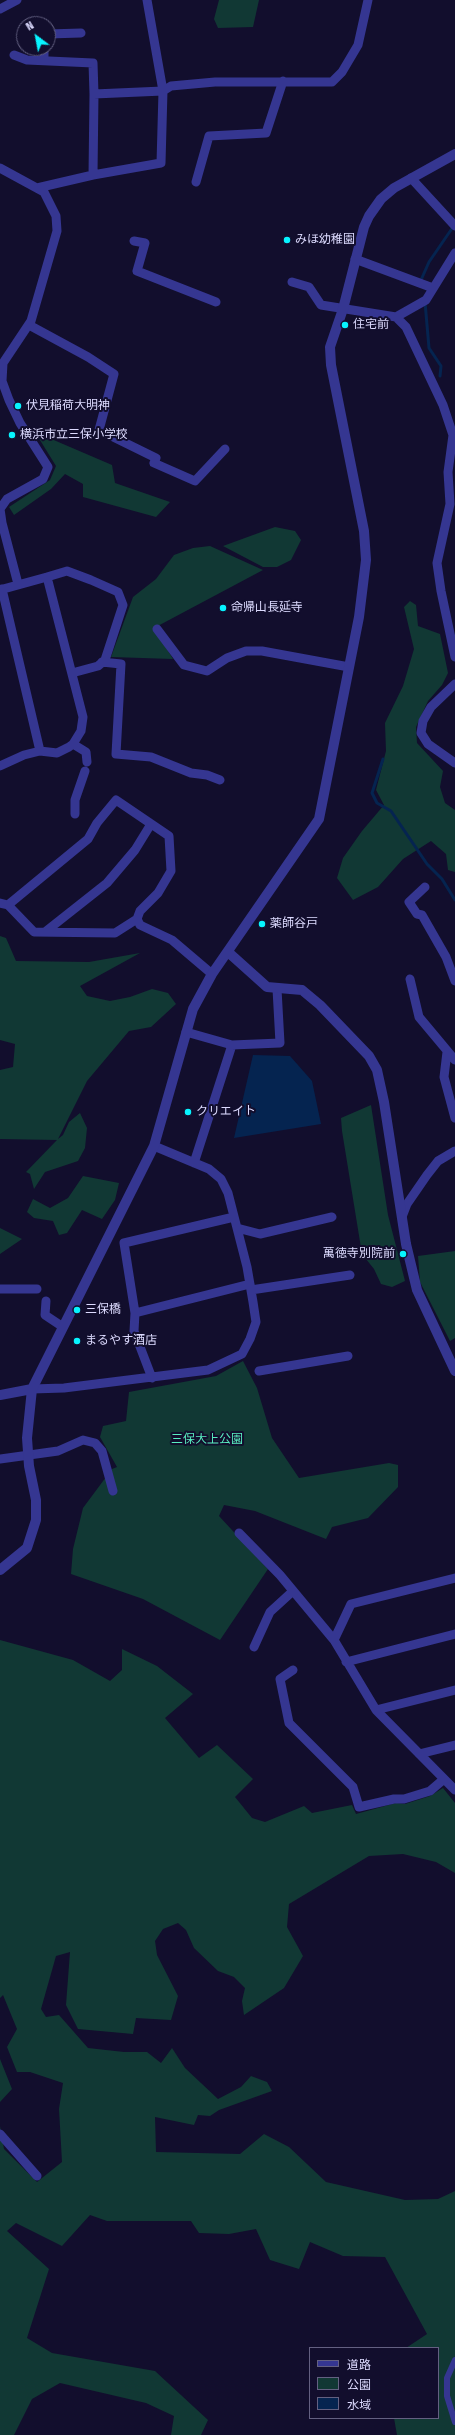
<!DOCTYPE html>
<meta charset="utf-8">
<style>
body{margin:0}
#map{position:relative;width:455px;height:2435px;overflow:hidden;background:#120e2d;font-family:"Fira Sans Condensed","Noto Sans JP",sans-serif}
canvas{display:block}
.legend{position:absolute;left:309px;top:2347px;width:130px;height:72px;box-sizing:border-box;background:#120e2d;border:1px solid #636081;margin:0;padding:5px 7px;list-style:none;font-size:12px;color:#dddbff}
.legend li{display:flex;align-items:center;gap:8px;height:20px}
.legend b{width:20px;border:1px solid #636081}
.north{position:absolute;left:16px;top:16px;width:40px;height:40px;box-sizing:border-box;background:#120e2d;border:1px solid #636081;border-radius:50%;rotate:328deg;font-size:11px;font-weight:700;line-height:16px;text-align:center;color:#dddbff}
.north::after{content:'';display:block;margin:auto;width:14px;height:18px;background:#07f4ff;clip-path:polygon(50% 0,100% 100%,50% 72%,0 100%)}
</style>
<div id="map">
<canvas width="455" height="2435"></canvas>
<ul class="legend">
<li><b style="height:5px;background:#353691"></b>道路</li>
<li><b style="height:11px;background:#113834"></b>公園</li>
<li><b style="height:11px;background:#052450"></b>水域</li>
</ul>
<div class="north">N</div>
</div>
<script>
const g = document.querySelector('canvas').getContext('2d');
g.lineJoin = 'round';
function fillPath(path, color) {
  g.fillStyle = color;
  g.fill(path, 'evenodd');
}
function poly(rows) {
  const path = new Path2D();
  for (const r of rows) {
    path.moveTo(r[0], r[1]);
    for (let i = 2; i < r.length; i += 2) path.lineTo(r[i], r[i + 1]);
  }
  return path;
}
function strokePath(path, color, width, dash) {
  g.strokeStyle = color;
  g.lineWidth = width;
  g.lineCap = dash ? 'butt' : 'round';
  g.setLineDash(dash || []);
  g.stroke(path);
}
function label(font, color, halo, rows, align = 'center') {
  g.font = font + ' "Fira Sans Condensed","Noto Sans JP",sans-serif';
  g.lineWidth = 4;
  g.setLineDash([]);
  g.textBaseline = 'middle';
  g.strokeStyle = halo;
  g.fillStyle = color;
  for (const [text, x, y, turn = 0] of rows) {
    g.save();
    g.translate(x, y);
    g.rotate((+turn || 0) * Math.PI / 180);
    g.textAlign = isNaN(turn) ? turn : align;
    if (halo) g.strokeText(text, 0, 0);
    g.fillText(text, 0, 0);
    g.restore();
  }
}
fillPath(poly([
 [219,0,259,0,253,27,218,28,214,19],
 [35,432,112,465,115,483,170,502,156,517,83,497,83,484,65,474,51,489,14,515,9,507,50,480,56,466],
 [275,527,295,531,301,540,291,560,277,567,263,567,223,546],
 [210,546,263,570,154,628,173,659,111,657,133,597,156,579,174,555,193,548],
 [410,601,416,605,418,626,440,634,448,673,442,685,428,701,416,727,417,743,443,771,440,787,445,803,455,810,455,872,448,870,446,854,431,841,403,859,378,887,353,900,337,878,343,858,362,831,384,805,376,790,386,751,385,723,403,686,414,649,404,607],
 [0,936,6,938,16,961,89,962,140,953,80,986,87,996,110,1001,130,997,152,989,168,993,176,1004,151,1027,129,1031,87,1081,58,1139,63,1135,69,1122,80,1113,87,1128,85,1148,78,1161,45,1172,34,1189,30,1174,26,1172,57,1140,0,1139,0,1070,13,1067,15,1044,0,1040],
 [371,1105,388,1215,405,1281,392,1287,381,1284,374,1269,362,1254,342,1131,341,1118],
 [83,1176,119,1183,115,1200,102,1219,82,1210,67,1233,59,1235,53,1221,34,1218,27,1212,33,1199,50,1208,68,1198],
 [0,1228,22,1239,0,1254],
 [455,1251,455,1338,450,1341,420,1282,418,1256],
 [243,1361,257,1388,272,1438,299,1478,389,1463,398,1465,398,1487,368,1518,332,1527,326,1539,255,1511,224,1505,219,1516,268,1569,220,1640,143,1599,71,1574,73,1549,83,1508,112,1469,117,1467,100,1437,103,1426,126,1421,129,1392,216,1376],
 [0,1640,73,1660,110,1681,122,1670,122,1649,157,1666,193,1694,165,1718,199,1758,217,1745,253,1779,235,1797,252,1818,265,1822,304,1806,312,1813,352,1805,356,1814,396,1803,405,1804,430,1796,443,1788,455,1803,455,1873,436,1862,403,1854,369,1856,289,1904,287,1927,303,1956,284,1988,244,2015,242,2001,245,1988,234,1977,218,1971,194,1948,186,1930,178,1923,163,1929,155,1941,157,1955,178,1996,171,2020,136,2018,133,2034,78,2029,66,2005,70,1952,56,1956,41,2009,46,2017,59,2015,88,2048,124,2052,147,2052,161,2063,172,2048,185,2068,218,2099,241,2087,251,2076,267,2082,272,2091,219,2110,210,2116,198,2115,194,2125,155,2117,156,2152,240,2154,264,2134,289,2147,326,2182,405,2200,438,2199,455,2191,455,2435,397,2435,394,2418,438,2418,438,2348,406,2348,427,2334,385,2257,343,2256,310,2242,299,2269,270,2260,256,2229,229,2234,199,2233,191,2221,107,2221,90,2215,62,2246,16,2223,7,2231,49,2269,27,2338,52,2353,155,2371,208,2420,201,2435,171,2435,174,2416,146,2403,60,2383,32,2399,14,2435,0,2435,0,2126,4,2149,37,2182,62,2162,59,2109,63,2083,30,2072,17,2072,7,2047,17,2029,3,1995,0,1998],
 [0,2059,12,2089,0,2102]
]), '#113834');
fillPath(poly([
 [253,1055,290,1056,312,1081,321,1124,234,1138]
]), '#052450');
strokePath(poly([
 [421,280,429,262,453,227],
 [425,302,429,348,441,366,440,376],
 [383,759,372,793,377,803,391,811,427,864,442,879,455,900]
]), '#052450', 3);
strokePath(poly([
 [455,2360,447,2378,447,2396,455,2422]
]), '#353691', 6);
strokePath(poly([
 [0,9,17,0],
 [48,34,81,33],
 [14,55,27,60,93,63,94,94],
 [44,60,44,48],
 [0,168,44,192,56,216,57,231,31,321,3,363,2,381,9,400,20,423,48,467,43,479,7,499,0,509,2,523,18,584],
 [93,175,94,94,163,91,171,86,215,82,332,82,342,72,358,45,368,0],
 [411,178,455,226],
 [196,182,209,136,266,133,283,81],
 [37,188,93,175,161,163,163,91,147,0],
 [134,241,145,243,137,271,216,302],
 [355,259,433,288],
 [292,282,309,287,321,305,396,317,406,327,443,405,453,435,448,472,450,504,437,563,441,591,455,657],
 [396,317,426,300,455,253],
 [29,325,88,357,114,374,99,430,156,458,154,463,195,481,225,449],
 [47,577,67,571,91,580,118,592,123,605,105,660,98,666,72,673],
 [2,589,40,751],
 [0,590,47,577,83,717,81,731,73,744,69,747,57,753,40,751,24,755,0,766],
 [157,629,184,665,207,671,227,658,246,651,262,651,349,667],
 [102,662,121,664,116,754,151,757,191,773,207,775,220,780],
 [455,684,431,707,423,721,421,733,428,744,455,763],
 [73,744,86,752,87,762],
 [75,814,75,800,85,771],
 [425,887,409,902,417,914,422,915,446,957,455,981],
 [0,903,8,905,34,932,115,933,137,919],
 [8,905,88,839,97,823,116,800,169,836,171,871,158,893,140,911,137,919,140,925,172,940,212,974],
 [45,932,107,883,135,850,151,824],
 [410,979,419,1017,455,1060],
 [186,1032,232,1045,280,1043,277,989],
 [447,1052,444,1077,455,1118],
 [194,1163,232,1045],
 [402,1217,407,1204,427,1175,438,1161,455,1151],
 [237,1228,260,1234,332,1217],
 [0,1289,37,1289],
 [251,1290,350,1275],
 [46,1301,45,1315,63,1327],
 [135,1313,250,1284],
 [259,1371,348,1356],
 [152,1378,134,1331,135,1313,124,1243,234,1217],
 [32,1389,64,1388,208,1370,242,1354,250,1339,256,1322,253,1302,247,1267,228,1193,221,1179,209,1169,154,1146],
 [0,1459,58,1451,83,1440,95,1443,102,1451,113,1491],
 [239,1533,280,1575,334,1640],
 [254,1647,270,1612,293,1591],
 [346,1662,455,1634],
 [293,1670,280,1679,289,1723,353,1787,359,1807,394,1799,404,1799,430,1791,444,1779],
 [455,1690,376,1710,455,1790],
 [376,1710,334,1640,351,1604,455,1578],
 [419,1754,455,1745],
 [0,2134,37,2176]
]), '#353691', 9);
strokePath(poly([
 [228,952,267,987,302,990,320,1005,369,1056,377,1070,384,1102,406,1244,417,1290,455,1371],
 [0,1395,32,1389],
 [0,1570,27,1548,36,1520,36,1500,29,1466,27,1438,32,1389,154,1146,193,1009,212,974,319,819,359,617,366,560,364,531,331,365,330,347,343,309,364,227,369,216,381,199,394,188,455,154]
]), '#353691', 10);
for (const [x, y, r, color] of [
 [287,240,4,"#07f4ff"],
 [345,325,4,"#07f4ff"],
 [18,406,4,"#07f4ff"],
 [12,435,4,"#07f4ff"],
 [223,608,4,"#07f4ff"],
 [262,924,4,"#07f4ff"],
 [188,1112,4,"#07f4ff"],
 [403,1254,4,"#07f4ff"],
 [77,1310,4,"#07f4ff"],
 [77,1341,4,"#07f4ff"]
]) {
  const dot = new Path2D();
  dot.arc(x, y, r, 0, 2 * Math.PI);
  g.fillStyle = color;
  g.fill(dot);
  strokePath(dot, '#120e2d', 1.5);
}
label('12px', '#dddbff', '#120e2d', [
 ["みほ幼稚園",295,240],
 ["住宅前",353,325],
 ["伏見稲荷大明神",26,406],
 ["横浜市立三保小学校",20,435],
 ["命帰山長延寺",231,608],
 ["薬師谷戸",270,924],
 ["クリエイト",196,1112],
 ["萬徳寺別院前",395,1254,"right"],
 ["三保橋",85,1310],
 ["まるやす酒店",85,1341]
], 'left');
label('12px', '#59edc0', '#120e2d', [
 ["三保大上公園",207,1440]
]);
</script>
